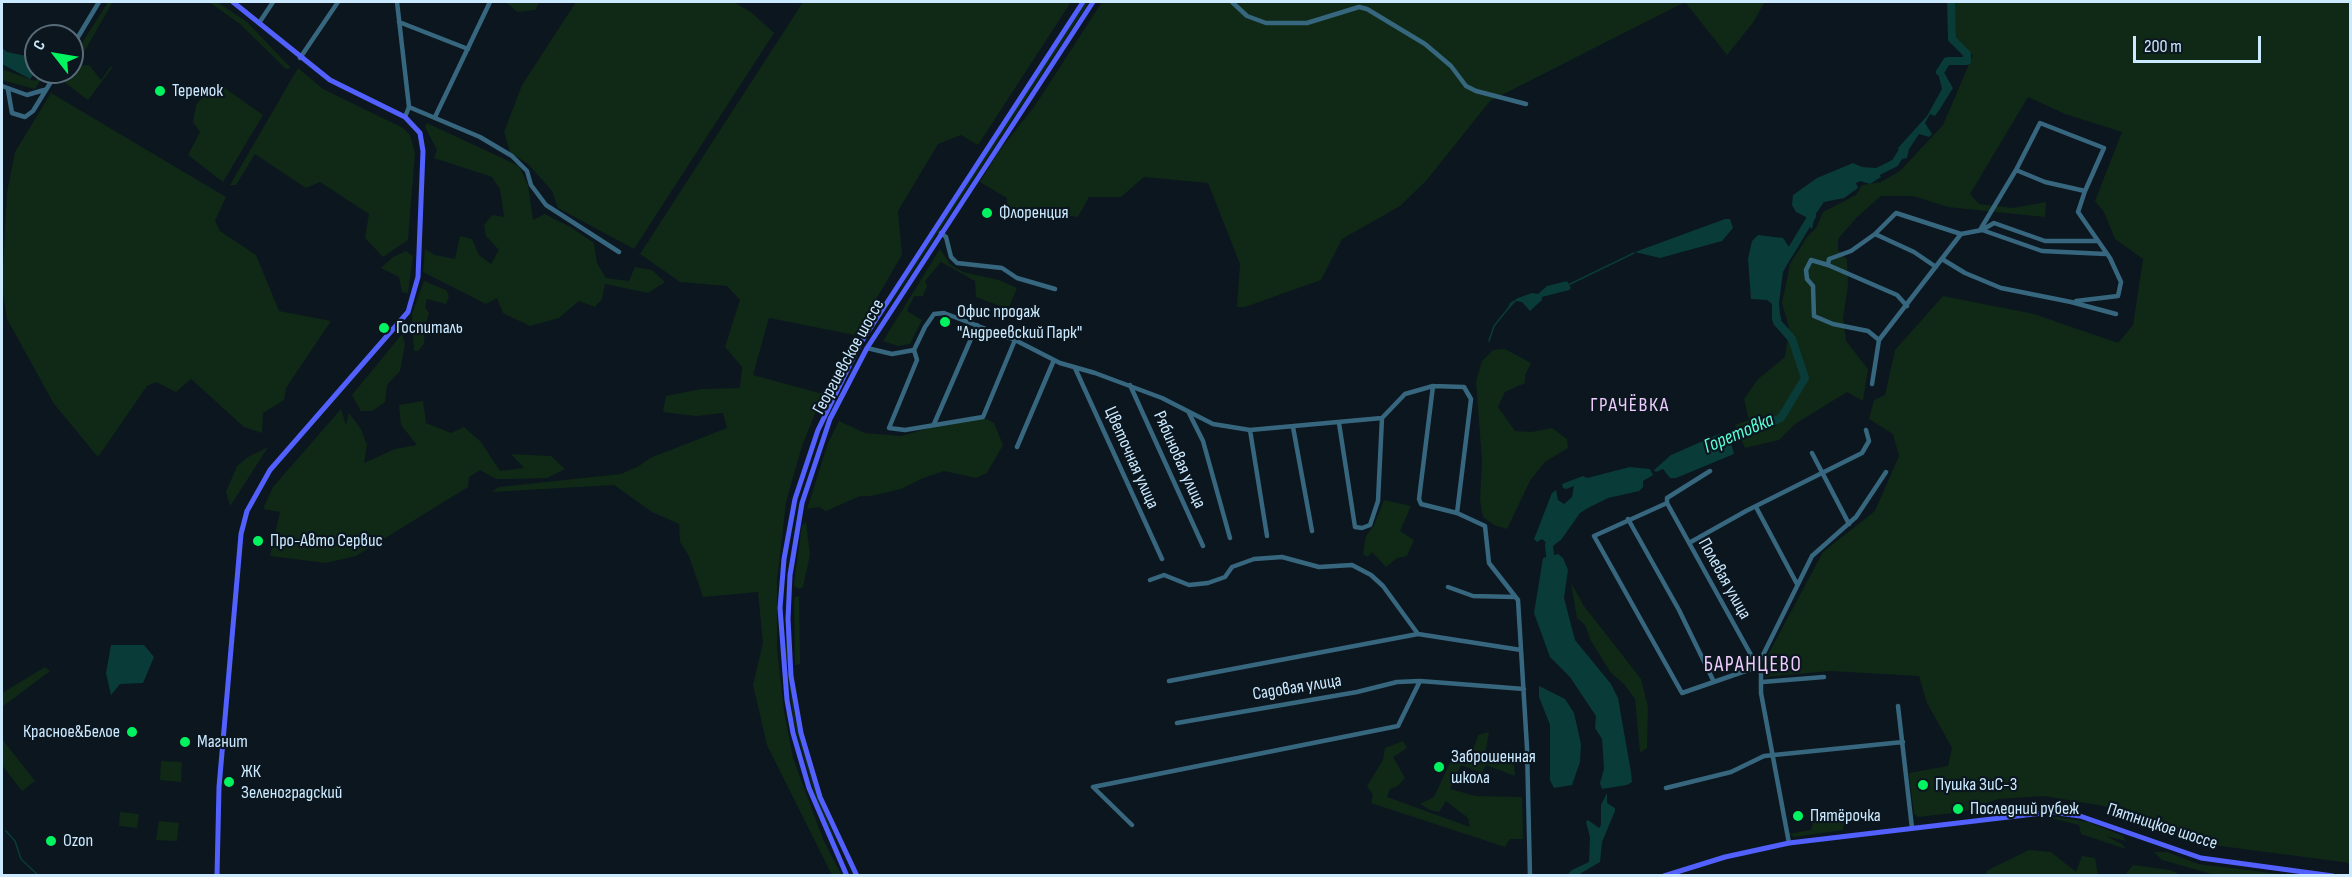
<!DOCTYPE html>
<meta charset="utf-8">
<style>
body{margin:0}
#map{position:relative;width:2352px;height:877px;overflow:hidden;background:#0c161f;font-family:"Sofia Sans Condensed",sans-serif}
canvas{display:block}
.frame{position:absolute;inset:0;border:3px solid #cbeaff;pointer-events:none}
.north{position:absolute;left:24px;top:24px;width:60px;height:60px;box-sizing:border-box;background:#0c161f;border:2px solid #586b79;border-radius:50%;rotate:301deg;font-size:16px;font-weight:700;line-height:24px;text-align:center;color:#cbeaff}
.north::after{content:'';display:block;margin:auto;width:21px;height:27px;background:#01f460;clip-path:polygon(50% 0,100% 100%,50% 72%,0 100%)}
.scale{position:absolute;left:2133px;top:36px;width:128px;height:27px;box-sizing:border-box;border:3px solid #cbeaff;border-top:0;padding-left:8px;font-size:18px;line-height:21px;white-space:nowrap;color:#cbeaff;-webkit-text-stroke:4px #0c161f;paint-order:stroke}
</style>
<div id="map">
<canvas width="2352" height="877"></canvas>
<div class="frame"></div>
<div class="north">С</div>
<div class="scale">200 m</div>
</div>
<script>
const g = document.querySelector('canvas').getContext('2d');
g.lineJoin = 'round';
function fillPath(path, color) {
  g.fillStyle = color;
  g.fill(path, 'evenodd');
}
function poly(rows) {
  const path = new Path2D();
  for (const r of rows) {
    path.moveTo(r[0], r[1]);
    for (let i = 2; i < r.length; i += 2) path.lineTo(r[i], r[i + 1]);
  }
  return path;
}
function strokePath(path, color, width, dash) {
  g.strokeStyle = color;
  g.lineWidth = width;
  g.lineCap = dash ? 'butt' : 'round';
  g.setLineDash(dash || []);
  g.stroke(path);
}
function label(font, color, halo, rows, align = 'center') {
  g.font = font + ' "Sofia Sans Condensed",sans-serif';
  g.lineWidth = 4.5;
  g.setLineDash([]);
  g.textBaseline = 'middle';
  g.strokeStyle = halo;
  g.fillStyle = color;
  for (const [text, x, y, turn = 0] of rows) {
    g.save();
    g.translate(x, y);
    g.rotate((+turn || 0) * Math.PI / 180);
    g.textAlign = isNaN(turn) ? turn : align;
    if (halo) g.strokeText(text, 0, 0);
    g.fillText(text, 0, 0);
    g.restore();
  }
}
fillPath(poly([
 [108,2,112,2,111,5,76,66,89,65,101,80,111,66,112,68,88,100,60,79,64,72,72,72,72,59],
 [209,2,217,2,247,22,291,68,286,69,240,24],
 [506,2,540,2,535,10,517,12],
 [576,2,734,2,752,13,774,33,634,249,558,208,552,191,529,165,510,152,504,132,522,85],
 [803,2,1071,2,978,145,961,135,938,144,898,211,902,255,855,335,769,318,753,375,823,394,802,446,786,502,777,581,777,649,784,711,793,758,823,839,842,876,832,875,767,745,753,685,763,643,758,592,703,597,689,556,680,542,679,524,652,512,614,485,491,492,499,487,621,474,639,466,650,458,727,428,723,413,696,416,663,412,666,396,702,389,740,388,742,367,725,347,740,300,727,286,680,282,640,254],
 [1086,2,1089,2,870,336,965,186],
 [1102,2,1765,2,1752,24,1727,55,1685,2,1490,101,1426,181,1400,206,1342,239,1321,280,1245,307,1237,307,1240,264,1208,183,1144,177,1121,197,1089,197,1078,217,1035,211,1015,218,1007,206,1007,198,980,182,999,151,1034,107],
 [1954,2,2350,2,2350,863,2205,844,2104,806,2044,796,1998,799,1962,812,1918,817,1914,814,1909,773,1948,766,1952,748,1927,703,1919,676,1830,671,1765,677,1763,664,1823,552,1875,511,1899,456,1893,434,1869,419,1874,400,1885,395,1895,350,1943,296,2034,314,2118,343,2133,325,2143,259,2115,239,2104,212,2095,201,2122,132,2065,114,2028,97,1970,194,1979,204,2013,208,2046,202,2045,217,1948,207,1913,196,1881,196,1857,217,1838,239,1838,250,1847,260,1848,286,1843,318,1846,341,1868,369,1863,401,1847,392,1795,424,1779,440,1745,448,1735,425,1749,420,1744,399,1758,379,1785,357,1789,327,1782,303,1790,264,1807,237,1816,228,1823,212,1856,195,1862,185,1881,182,1900,171,1943,125,1973,55,1956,41],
 [298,68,323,89,403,128,410,135,415,153,408,240,383,257,365,238,369,214,320,182,306,188,255,154,236,185,230,185],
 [2,69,35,81,40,72,45,72,35,89,2,80],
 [216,82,263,115,223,182,188,155,200,132,193,122,196,105],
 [51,93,226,197,215,221,220,231,256,255,279,311,331,321,286,388,284,400,263,413,262,433,244,427,191,379,176,392,156,382,147,386,98,457,54,404,7,319,2,286,7,193,15,152],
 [427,123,519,166,528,185,533,220,545,214,572,228,594,243,597,263,606,278,629,281,635,267,652,270,665,282,648,293,605,284,602,299,595,307,579,301,559,318,530,326,503,313,497,298,486,304,423,272,425,249,435,255,455,259,460,236,472,239,479,255,491,264,499,250,486,236,484,225,492,215,504,217,500,189,492,177,434,158,437,150,425,127],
 [940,249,950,264,963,272,999,280,1017,288,1008,309,976,297,975,281,941,262,925,281,927,286,923,296,914,296,907,311,922,320,910,344,898,346,883,341],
 [406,251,413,256,408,293,402,292,399,277,381,268,393,257],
 [424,281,446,290,449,296,446,304,427,299,425,307,429,313,425,326,424,344,418,351,414,351,412,314],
 [402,334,405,345,400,371,387,385,385,402,372,411,361,411,352,395],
 [1505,349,1531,363,1525,375,1525,383,1505,392,1498,407,1515,431,1532,432,1552,428,1567,439,1568,448,1545,462,1531,479,1507,529,1494,525,1483,517,1480,500,1482,461,1476,381,1482,361,1493,350],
 [423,401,426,423,451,433,464,427,481,442,500,471,524,468,511,454,551,456,565,469,547,478,510,479,496,479,480,470,469,477,468,487,356,556,326,563,270,556,280,512,263,509,273,487,341,409,346,425,349,413,361,429,367,445,364,463,395,449,417,445,401,425,399,405],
 [976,419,987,419,994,423,1003,445,987,473,976,478,944,471,923,478,901,489,871,496,860,496,826,511,819,507,807,509,828,443,839,421,865,433,901,436,954,421],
 [268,447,238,494,230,506,226,492,237,466,248,457],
 [1384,500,1411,506,1400,531,1414,540,1407,556,1397,558,1386,567,1372,552,1367,557,1363,554,1366,536,1374,525],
 [806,522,810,555,803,587,799,589,794,586,795,576,802,525],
 [1571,583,1584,606,1641,679,1648,707,1647,748,1640,753,1635,699,1624,684,1611,673,1591,641,1585,625,1577,618],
 [786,591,789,674,795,717,814,787,840,851,817,803,793,719,786,653],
 [799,596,800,657,800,664,795,665,794,601,795,597],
 [45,667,50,671,2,707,2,693],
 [1489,732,1485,754,1514,765,1515,776,1486,765,1482,773,1461,765,1450,789,1476,796,1522,797,1523,839,1510,839,1505,847,1371,803,1373,795,1367,786,1383,760,1385,748,1403,741,1407,748,1393,757,1405,778,1398,786,1390,789,1387,797,1470,827,1468,818,1446,801,1439,812,1430,810,1420,804,1434,797,1454,754,1471,757,1478,735],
 [2,739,35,781,22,791,2,765],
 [161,761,182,762,181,782,160,780],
 [120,812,139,814,137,828,119,826],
 [1845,817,1843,830,1794,837,1789,834,1811,830,1813,823],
 [2058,817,2088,822,2123,836,2126,841,2106,836,2122,844,2126,849,2081,834,2079,825,2051,818],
 [159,821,179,823,177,841,156,840],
 [2029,850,2051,852,2076,872,2082,856,2095,858,2098,875,1985,875,1988,870],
 [2154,852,2167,852,2198,864,2288,875,2215,875,2162,860],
 [2133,865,2170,870,2181,875,2125,875]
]), '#0f2916');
fillPath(poly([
 [2,48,7,52,36,58,36,72,30,79,2,64],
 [1942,62,1944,65,1942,69,1953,88,1940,109,1935,116,1930,114,1925,123,1932,134,1929,137,1919,134,1909,149,1907,158,1902,159,1898,148,1927,116,1942,89,1938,73],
 [1853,163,1862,167,1876,168,1881,177,1870,184,1860,181,1856,183,1858,188,1844,198,1824,202,1815,215,1812,229,1806,223,1806,217,1796,212,1792,205,1793,195,1817,178],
 [1725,219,1730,219,1733,228,1722,241,1660,258,1635,252],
 [1758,235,1783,238,1789,247,1796,249,1783,272,1779,303,1781,326,1778,328,1772,320,1772,304,1767,300,1751,299,1748,259,1752,241],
 [1567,281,1571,288,1569,290,1542,297,1542,300,1530,311,1522,302,1516,301,1506,312,1510,303,1518,298,1532,293,1538,294,1547,286],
 [1719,434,1731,443,1734,454,1676,478,1670,478,1663,469,1656,472,1654,470,1671,455],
 [1630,467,1650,469,1653,475,1643,481,1643,487,1639,491,1608,498,1588,508,1580,513,1561,540,1551,547,1542,539,1537,542,1534,539,1552,493,1556,490,1558,500,1564,504,1572,497,1574,486,1566,489,1563,488,1562,484,1583,476,1587,478],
 [1558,554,1563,558,1568,570,1564,598,1575,640,1611,684,1618,698,1631,772,1632,782,1627,785,1602,789,1600,783,1604,769,1603,753,1602,739,1595,728,1596,716,1570,677,1550,657,1534,613,1543,558],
 [111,645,144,645,154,657,143,683,120,684,111,695,106,673],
 [1539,686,1565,699,1574,713,1581,744,1580,762,1572,785,1554,788,1550,780,1550,725,1539,697],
 [1607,793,1607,803,1615,808,1615,811,1602,842,1600,862,1578,875,1567,875,1572,870,1589,862,1590,837,1586,822,1588,820,1599,828,1601,825,1601,805]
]), '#093b38');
strokePath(poly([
 [1568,285,1634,253],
 [1489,341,1494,326,1510,306],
 [6,831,15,841,21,859,39,876]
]), '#093b38', 1.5);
strokePath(poly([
 [1940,72,1947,61,1967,61,1967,54,1952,39,1951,2],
 [1869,176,1895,163,1905,147],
 [1789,254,1812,216],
 [1718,444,1781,418,1805,378,1792,339,1777,322,1777,318],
 [1551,565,1549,545,1554,539]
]), '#093b38', 8);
strokePath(poly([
 [397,2,409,107,405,117],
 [1232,2,1247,16,1266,23,1307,23,1359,7,1367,9,1425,44,1451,66,1466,86,1476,91,1526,104],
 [399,22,468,49],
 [259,23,273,2],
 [72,47,99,2],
 [300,58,338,2],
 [2,86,27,95,44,90],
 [8,90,12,113,25,117,33,111,57,72],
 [409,107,480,137,512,156,527,171,531,185,546,205,619,252],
 [435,117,490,2],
 [1980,230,2016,170,2045,182,2085,191,2104,148,2040,123,2016,170],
 [1982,230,1994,223,2045,241,2097,241],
 [941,233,946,237,951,257,957,263,1002,268,1017,278,1055,289],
 [1875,234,1914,252,1936,267],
 [1942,259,1965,273,2001,288,2071,302,2116,314],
 [1828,265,1811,260,1806,270,1807,279,1813,286,1814,316,1833,324,1868,331,1879,340],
 [2076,301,2118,296,2121,282,2110,258,2078,212,2085,191],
 [1907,306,1897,295,1828,265,1829,259,1851,251,1875,234,1896,213,1961,234,1982,230,2042,251,2106,254],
 [867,348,892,354,914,350,925,327,934,314,944,313,1015,340,1060,363,1095,373,1162,398,1213,424,1250,430,1382,418,1405,394,1433,386,1464,387,1471,399,1457,513],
 [914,350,917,360,889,428,905,430,983,417,1015,340],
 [1075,368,1162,559],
 [1872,384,1879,340,1961,234],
 [1130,385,1203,546],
 [1433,386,1419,499,1421,504,1457,513,1485,526,1489,563,1518,600,1527,748,1530,876],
 [1189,413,1203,441,1230,538],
 [1339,423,1355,527,1362,528,1370,525,1378,501,1382,418],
 [934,424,977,325],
 [1293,427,1312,531],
 [1250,430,1267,536],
 [1017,447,1054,360],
 [1812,453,1849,524],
 [1710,471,1667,498,1667,503,1594,536,1682,693,1757,667,1812,556,1856,517,1886,472],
 [1667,503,1761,673,1761,693,1789,843],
 [1756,507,1797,584],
 [1628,519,1679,610,1714,682],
 [1689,543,1746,511,1862,453,1869,441,1866,430],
 [1150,580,1164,575,1189,585,1208,583,1225,577,1232,567,1254,559,1282,557,1319,567,1352,565,1371,575,1383,586,1418,634,1521,650],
 [1448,587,1473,596,1515,597],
 [1169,681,1418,634],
 [1762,682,1824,677],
 [1898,706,1912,828],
 [1177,723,1357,692,1397,682,1420,681],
 [1666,788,1731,772,1764,756,1903,742],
 [1132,825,1093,787,1398,726,1420,681,1524,689]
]), '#37677e', 4.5);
strokePath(poly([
 [217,876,219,787,241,534,247,511,270,470,408,312,418,277,423,151,420,133,405,117,330,80,233,2],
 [847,876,809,788,793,733,787,700,780,608,784,559,795,499,818,430,860,344,1083,2],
 [857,876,820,797,801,733,791,676,788,619,790,575,802,503,830,419,867,348,1093,2],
 [1664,876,1725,857,1789,843,2051,812,2080,816,2201,858,2333,876]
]), '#5260fe', 5);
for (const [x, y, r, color] of [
 [160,91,6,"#01f460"],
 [987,213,6,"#01f460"],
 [945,322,6,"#01f460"],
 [384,328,6,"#01f460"],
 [258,541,6,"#01f460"],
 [132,732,6,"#01f460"],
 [185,742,6,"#01f460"],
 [1439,767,6,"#01f460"],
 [229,782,6,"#01f460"],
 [1923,785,6,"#01f460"],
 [1958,809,6,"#01f460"],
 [1798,816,6,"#01f460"],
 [51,841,6,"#01f460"]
]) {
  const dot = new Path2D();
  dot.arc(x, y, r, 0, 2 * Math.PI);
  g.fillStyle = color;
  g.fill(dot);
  strokePath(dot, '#0c161f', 2);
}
label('18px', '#cbeaff', '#0c161f', [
 ["Теремок",172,91],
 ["Флоренция",999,213],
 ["Офис продаж",957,312],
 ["\"Андреевский Парк\"",957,333],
 ["Госпиталь",396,328],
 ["Про-Авто Сервис",270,541],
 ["Красное&Белое",120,732,"right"],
 ["Магнит",197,742],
 ["Заброшенная",1451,757],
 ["школа",1451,778],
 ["ЖК",241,772],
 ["Зеленоградский",241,793],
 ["Пушка ЗиС-3",1935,785],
 ["Последний рубеж",1970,809],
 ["Пятёрочка",1810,816],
 ["Ozon",63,841]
], 'left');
label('18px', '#cbeaff', '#0c161f', [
 ["Георгиевское шоссе",849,357,-61],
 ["Цветочная улица",1131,458,66],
 ["Рябиновая улица",1179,460,66],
 ["Полевая улица",1724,579,61],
 ["Садовая улица",1297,688,-9],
 ["Пятницкое шоссе",2162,827,18]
]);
g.letterSpacing = '1.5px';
label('20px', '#eecdff', '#0c161f', [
 ["ГРАЧЁВКА",1630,406]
]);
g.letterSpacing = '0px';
label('italic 20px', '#59fed6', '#0c161f', [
 ["Горетовка",1739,434,-23]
]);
g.letterSpacing = '1.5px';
label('21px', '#eecdff', '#0c161f', [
 ["БАРАНЦЕВО",1753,666]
]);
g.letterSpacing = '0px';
</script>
